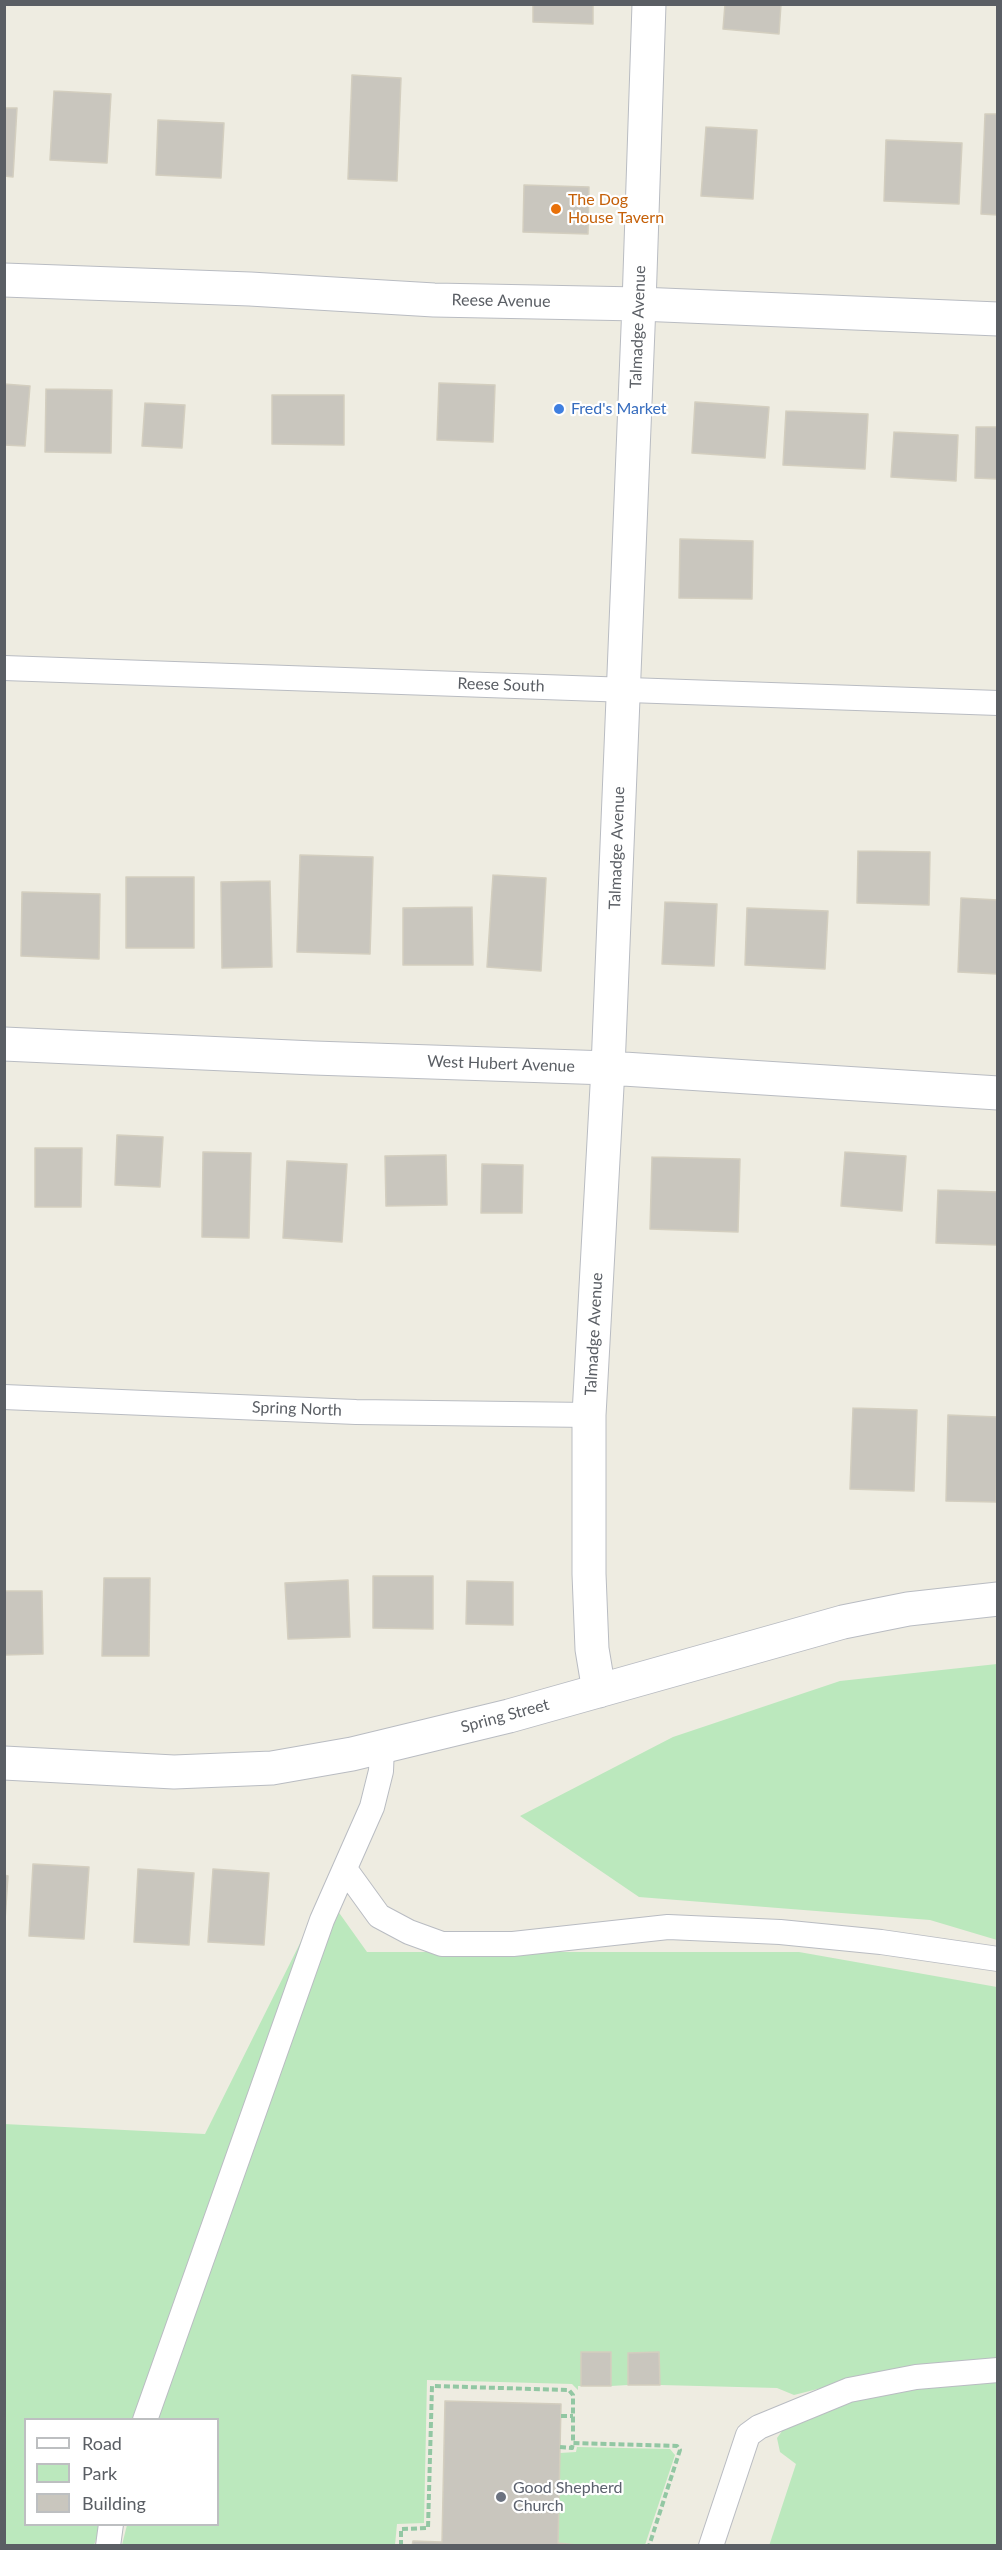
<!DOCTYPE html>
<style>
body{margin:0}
#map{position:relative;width:1002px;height:2550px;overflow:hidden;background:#eeece1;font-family:Lato,sans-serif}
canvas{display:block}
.frame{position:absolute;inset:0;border:6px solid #5a5e64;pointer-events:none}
.legend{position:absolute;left:24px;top:2418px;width:195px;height:108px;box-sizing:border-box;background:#fff;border:2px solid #bdbfc1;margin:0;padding:8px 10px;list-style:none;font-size:18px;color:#5a5e64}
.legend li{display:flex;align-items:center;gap:12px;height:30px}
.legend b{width:30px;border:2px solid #bdbfc1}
</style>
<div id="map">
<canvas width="1002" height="2550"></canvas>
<div class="frame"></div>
<ul class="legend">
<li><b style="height:8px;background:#fff"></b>Road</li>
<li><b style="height:16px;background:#bbe8bd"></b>Park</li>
<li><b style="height:16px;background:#c9c6be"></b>Building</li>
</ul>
</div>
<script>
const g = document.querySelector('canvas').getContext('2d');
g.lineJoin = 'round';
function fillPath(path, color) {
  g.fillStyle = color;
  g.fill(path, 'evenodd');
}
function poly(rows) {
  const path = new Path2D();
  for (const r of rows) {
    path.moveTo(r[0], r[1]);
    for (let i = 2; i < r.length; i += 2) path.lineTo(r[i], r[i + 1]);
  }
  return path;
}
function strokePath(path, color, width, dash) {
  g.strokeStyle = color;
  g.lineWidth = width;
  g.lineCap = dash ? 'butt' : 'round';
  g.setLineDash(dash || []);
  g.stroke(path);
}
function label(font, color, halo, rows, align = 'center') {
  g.font = font + ' Lato,sans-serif';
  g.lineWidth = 4.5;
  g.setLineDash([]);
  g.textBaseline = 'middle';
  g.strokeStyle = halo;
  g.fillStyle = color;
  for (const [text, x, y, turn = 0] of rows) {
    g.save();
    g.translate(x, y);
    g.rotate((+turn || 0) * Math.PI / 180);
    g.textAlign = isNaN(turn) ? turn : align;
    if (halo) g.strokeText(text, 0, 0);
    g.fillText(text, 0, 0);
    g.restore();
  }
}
fillPath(poly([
 [997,1664,997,1940,930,1920,639,1897,520,1816,673,1737,840,1681],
 [325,1893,367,1952,799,1952,997,1987,997,2360,849,2381,794,2395,777,2388,660,2385,659,2352,628,2353,628,2385,611,2386,610,2352,581,2352,581,2386,578,2386,578,2390,572,2384,427,2380,424,2523,397,2524,395,2545,122,2545,127,2525,218,2524,218,2420,26,2420,26,2524,101,2525,94,2545,5,2545,4,2124,205,2134],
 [997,2380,997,2545,769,2546,796,2464,780,2452,777,2438,785,2427,843,2401,908,2389],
 [577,2447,670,2449,675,2455,645,2545,586,2546,558,2543,560,2453,576,2452]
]), '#bbe8bd');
const building = poly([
 [533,4,593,4,593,24,533,22,533,4],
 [725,4,781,4,779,34,723,29,725,4],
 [352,75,401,78,397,181,348,179,352,75],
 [54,91,111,94,107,163,50,160,54,91],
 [4,108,17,108,13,177,4,176,4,108],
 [985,114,998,114,998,215,981,214,985,114],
 [158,120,224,123,221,178,156,175,158,120],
 [706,127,757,130,753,199,701,196,706,127],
 [886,140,962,143,959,204,884,201,886,140],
 [524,185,589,187,588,234,523,232,524,185],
 [439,383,495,385,493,442,437,440,439,383],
 [4,384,30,386,25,446,4,445,4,384],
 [46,389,112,390,111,453,45,452,46,389],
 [272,395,344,395,344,445,272,444,272,395],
 [695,402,769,407,765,458,692,453,695,402],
 [145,403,185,405,182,448,142,446,145,403],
 [786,411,868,414,865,469,783,465,786,411],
 [976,427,998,427,998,479,975,478,976,427],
 [894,432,958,435,956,481,891,477,894,432],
 [680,539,753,541,752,599,679,598,680,539],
 [858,851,930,852,929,905,857,903,858,851],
 [300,855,373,857,370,954,297,952,300,855],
 [493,875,546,878,541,971,487,967,493,875],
 [126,877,194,877,194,948,126,948,126,877],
 [270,881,272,967,222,968,221,882,270,881],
 [22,892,100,894,99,959,21,956,22,892],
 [961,898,998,900,998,974,958,972,961,898],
 [665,902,717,904,714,966,662,964,665,902],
 [472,907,473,965,403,965,403,908,472,907],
 [747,908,828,911,825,969,745,965,747,908],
 [117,1135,163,1137,160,1187,115,1185,117,1135],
 [35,1148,82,1148,81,1207,35,1207,35,1148],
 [203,1152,251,1153,249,1238,202,1237,203,1152],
 [845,1152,906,1156,902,1211,841,1206,845,1152],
 [446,1155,447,1205,386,1206,385,1156,446,1155],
 [652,1157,740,1159,738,1232,650,1229,652,1157],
 [287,1161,347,1164,342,1242,283,1238,287,1161],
 [482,1164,523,1165,522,1213,481,1213,482,1164],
 [938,1190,998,1192,998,1245,936,1243,938,1190],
 [853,1408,917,1410,914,1491,850,1489,853,1408],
 [948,1415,998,1417,996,1502,946,1501,948,1415],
 [373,1576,433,1576,433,1629,373,1628,373,1576],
 [104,1578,150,1578,149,1656,102,1656,104,1578],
 [348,1580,350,1637,288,1639,285,1583,348,1580],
 [467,1581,513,1582,513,1625,466,1624,467,1581],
 [4,1591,42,1591,43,1654,4,1655,4,1591],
 [33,1864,89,1867,84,1939,29,1936,33,1864],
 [138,1869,194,1873,189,1945,134,1942,138,1869],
 [213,1869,269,1873,264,1945,208,1942,213,1869],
 [4,1875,8,1876,4,1935,4,1875],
 [581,2352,611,2352,611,2386,581,2386,581,2352],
 [659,2352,660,2385,628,2385,628,2353,659,2352],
 [445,2401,561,2404,558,2543,586,2546,412,2546,413,2541,442,2542,445,2401]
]);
fillPath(building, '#c9c6be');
strokePath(building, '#d3cebf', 1.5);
const service = poly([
 [4,668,998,703],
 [4,1397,356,1412,589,1415],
 [345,1869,379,1916,409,1932,442,1944,513,1944,668,1927,780,1932,881,1942,998,1959],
 [145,2420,322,1920,372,1807,381,1771,382,1747],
 [108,2546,111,2524],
 [711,2546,748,2435,759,2427,849,2390,916,2377,998,2370]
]);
const minor = poly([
 [4,280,250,289,434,300,639,304,608,1068,589,1415,589,1574,592,1649,599,1691],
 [4,1044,314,1058,608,1068,998,1093],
 [4,1763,174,1772,272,1768,352,1754,509,1716,843,1622,908,1609,998,1599]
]);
const tertiary = poly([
 [649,4,639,304,998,319]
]);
strokePath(service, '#b9bcc2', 26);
strokePath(minor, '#b9bcc2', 35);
strokePath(tertiary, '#b9bcc2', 35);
strokePath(poly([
 [561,2416,573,2416],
 [560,2447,572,2448,573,2443],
 [401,2546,401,2529,428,2528,432,2386,569,2390,573,2395,573,2443,677,2446,680,2450,649,2546]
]), '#92c7a3', 4, [6, 3]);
strokePath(service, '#fff', 24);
strokePath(minor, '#fff', 33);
strokePath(tertiary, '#fff', 33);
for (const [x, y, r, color] of [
 [556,209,6,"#e8710a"],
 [559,409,6,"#3f7fe0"],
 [501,2497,6,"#6b7280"]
]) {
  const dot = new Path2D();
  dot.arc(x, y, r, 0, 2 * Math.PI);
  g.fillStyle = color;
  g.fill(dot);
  strokePath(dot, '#fff', 2);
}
label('16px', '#c56008', '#fff', [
 ["The Dog",568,200],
 ["House Tavern",568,218]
], 'left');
label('16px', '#5a5e64', '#fff', [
 ["Reese Avenue",501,301,1],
 ["Talmadge Avenue",638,327,-88],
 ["Reese South",501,685,2],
 ["Talmadge Avenue",617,848,-88],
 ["West Hubert Avenue",501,1064,2],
 ["Talmadge Avenue",594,1334,-87],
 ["Spring North",297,1409,2],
 ["Spring Street",505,1716,-15]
]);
label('16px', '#366cbe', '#fff', [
 ["Fred's Market",571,409]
], 'left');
label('16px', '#5b616d', '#fff', [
 ["Good Shepherd",513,2488],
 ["Church",513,2506]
], 'left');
</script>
